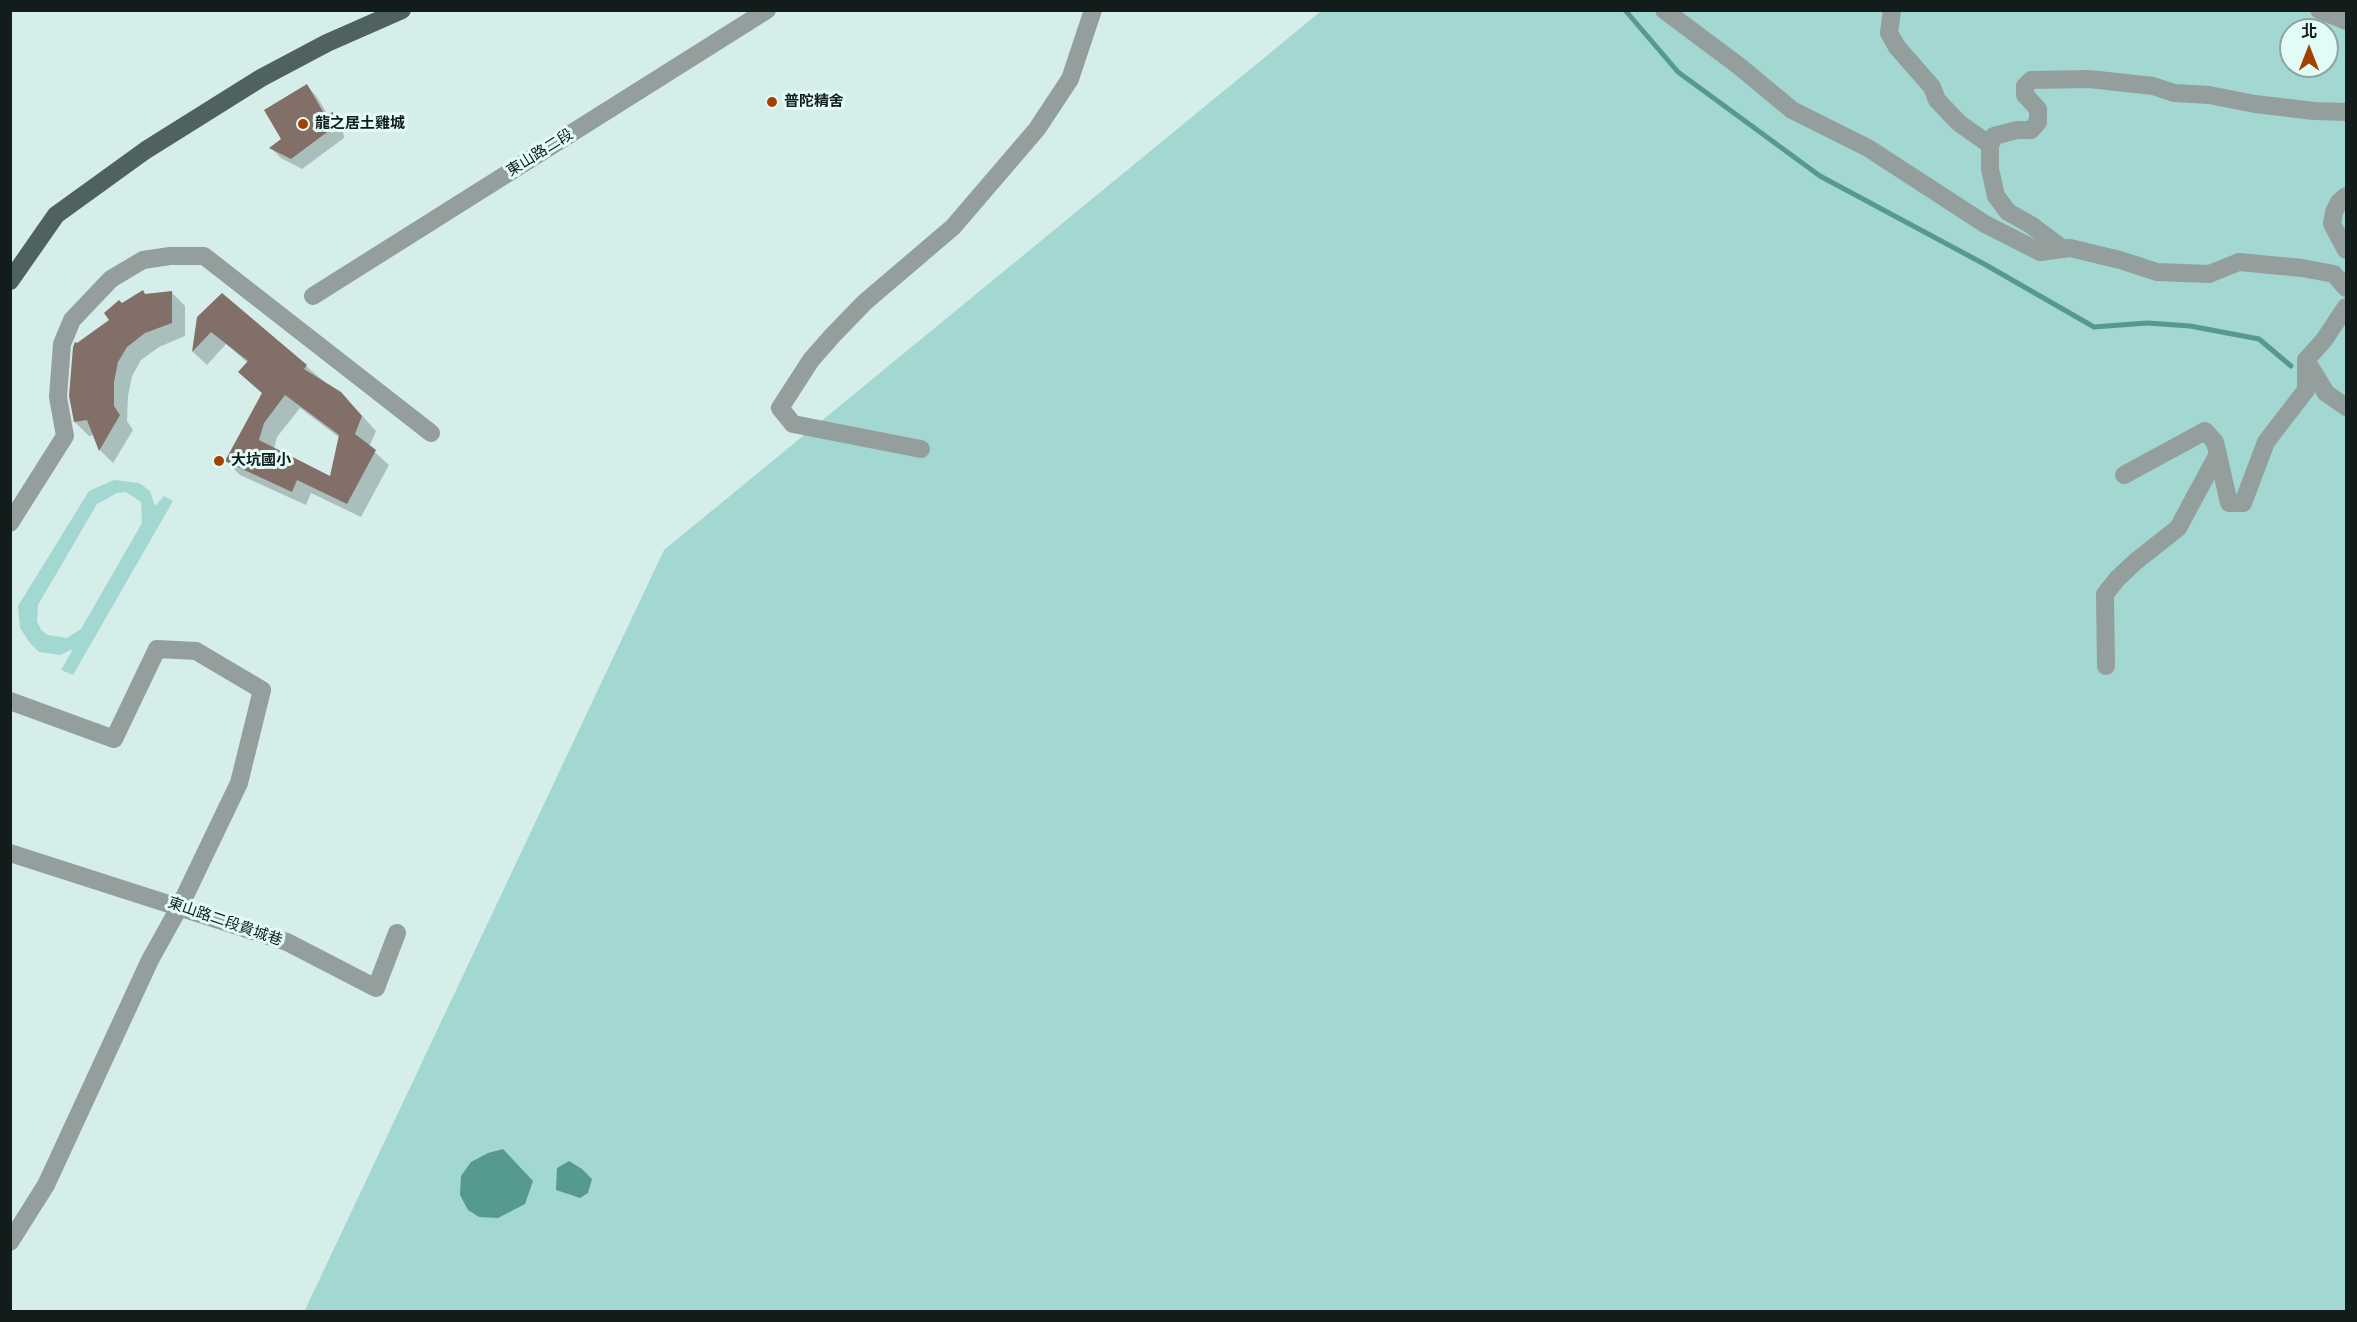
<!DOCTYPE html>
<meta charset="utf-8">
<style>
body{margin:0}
#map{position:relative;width:2357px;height:1322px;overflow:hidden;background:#d5eeea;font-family:Bitter,"Noto Sans TC",serif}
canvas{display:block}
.frame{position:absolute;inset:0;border:12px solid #121c1a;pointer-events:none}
.north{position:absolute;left:2279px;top:18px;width:60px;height:60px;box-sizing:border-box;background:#e2fbf7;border:2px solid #8fa29f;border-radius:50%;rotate:0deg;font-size:16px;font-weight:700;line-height:24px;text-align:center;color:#121c1a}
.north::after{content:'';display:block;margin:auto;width:21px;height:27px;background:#a34101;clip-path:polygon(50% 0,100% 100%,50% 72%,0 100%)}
</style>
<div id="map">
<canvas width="2357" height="1322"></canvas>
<div class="frame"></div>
<div class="north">北</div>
</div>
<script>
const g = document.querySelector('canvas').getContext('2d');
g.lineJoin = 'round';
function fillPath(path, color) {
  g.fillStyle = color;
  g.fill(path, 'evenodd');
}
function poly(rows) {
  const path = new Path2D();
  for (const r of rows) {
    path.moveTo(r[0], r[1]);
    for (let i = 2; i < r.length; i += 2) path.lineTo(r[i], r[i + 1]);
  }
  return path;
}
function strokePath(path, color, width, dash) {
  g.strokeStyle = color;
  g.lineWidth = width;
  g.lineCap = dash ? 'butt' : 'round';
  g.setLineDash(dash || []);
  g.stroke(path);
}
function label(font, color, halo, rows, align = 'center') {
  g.font = font + ' Bitter,"Noto Sans TC",serif';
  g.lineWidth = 6;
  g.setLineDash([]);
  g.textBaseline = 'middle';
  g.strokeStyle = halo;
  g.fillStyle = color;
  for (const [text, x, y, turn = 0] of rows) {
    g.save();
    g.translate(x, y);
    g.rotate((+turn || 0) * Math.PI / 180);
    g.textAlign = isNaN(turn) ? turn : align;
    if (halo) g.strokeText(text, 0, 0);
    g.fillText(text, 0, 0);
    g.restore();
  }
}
fillPath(poly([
 [1326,10,2346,11,2346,1311,304,1312,664,550,1320,12],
 [2291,30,2327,30,2327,66,2291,66],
 [114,480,139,483,150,491,155,506,164,496,173,501,73,675,61,670,73,649,60,655,39,652,30,643,20,628,18,606,89,491],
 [126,492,141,502,142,523,81,629,67,638,48,635,41,630,37,621,38,605,97,504,117,493]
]), '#a2d8d1');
fillPath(poly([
 [503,1149,533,1181,525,1204,498,1218,479,1217,468,1210,460,1195,461,1176,471,1162,488,1153],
 [569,1161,582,1169,592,1179,588,1193,580,1198,556,1190,557,1168]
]), '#569991');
fillPath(poly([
 [307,86,317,97,328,115,332,114,342,124,344,138,302,169,281,158,271,148,283,140],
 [171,292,185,306,185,336,159,347,141,360,132,376,128,396,127,421,133,430,113,463,100,450,94,435,89,436,75,422,112,320,122,305,146,296],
 [198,318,306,366,355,408,376,431,369,447,389,465,361,517,311,493,306,505,240,475,226,461,263,394,240,372,248,363,226,344,207,365,193,352],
 [300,408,340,438,331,478,274,449,277,437]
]), '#0003');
strokePath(poly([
 [1625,10,1678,72,1820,176,1986,265,2094,327,2147,323,2190,326,2259,339,2291,366]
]), '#569991', 5);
fillPath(poly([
 [307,84,325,115,333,112,334,127,291,159,269,148,281,139,264,110],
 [143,290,145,294,172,291,172,323,145,333,127,347,118,362,114,382,114,406,120,415,99,451,87,420,74,422,69,396,73,347,75,342,77,343,109,320,104,313,119,300,122,303],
 [222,293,307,365,304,369,341,392,362,416,355,434,376,450,347,504,297,480,292,492,225,461,262,393,238,372,248,361,211,332,192,352,197,317],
 [285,395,339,435,330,476,259,440,264,423]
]), '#826f67');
strokePath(poly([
 [1664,10,1739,66,1792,110,1868,148,1985,224,2040,252,2070,248,2120,260,2157,272,2209,274,2239,262,2302,268,2334,274,2346,288],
 [1892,10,1889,33,1897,47,1932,87,1937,100,1959,123,1990,145],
 [2319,10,2346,21],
 [2346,196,2339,202,2334,212,2332,224,2346,250],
 [2063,249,2031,225,2008,212,1996,196,1990,169,1990,145,1994,136,2017,130,2031,130,2038,122,2038,109,2025,95,2025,86,2031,80,2089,79,2153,86,2174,93,2209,95,2255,104,2314,111,2346,112],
 [313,296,767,10],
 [2306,360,2326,393,2346,407],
 [921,449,793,424,780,408,811,360,833,335,865,302,953,227,1037,129,1070,79,1093,10],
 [2124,475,2205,431,2215,442,2229,503,2243,503,2266,442,2306,390,2306,360,2324,340,2346,307],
 [10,523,65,436,58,397,62,344,72,320,111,279,143,260,170,256,204,256,431,433],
 [2106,666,2105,594,2117,579,2135,562,2178,528,2218,454],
 [10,701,114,739,157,649,196,651,262,690,239,783,180,906,150,960,46,1185,10,1242],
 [10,853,287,942,376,988,397,933]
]), '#949e9d', 18);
strokePath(poly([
 [10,281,56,215,146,150,261,78,327,43,402,10]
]), '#4f625f', 18);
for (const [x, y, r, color] of [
 [772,102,6,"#a34101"],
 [303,124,6,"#a34101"],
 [219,461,6,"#a34101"]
]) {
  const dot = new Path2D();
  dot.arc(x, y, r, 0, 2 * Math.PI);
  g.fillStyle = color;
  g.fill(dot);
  strokePath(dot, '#e2fbf7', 2);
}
label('bold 15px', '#121c1a', '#e2fbf7', [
 ["普陀精舍",784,102],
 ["龍之居土雞城",315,124],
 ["大坑國小",231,461]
], 'left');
label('15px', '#121c1a', '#e2fbf7', [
 ["東山路二段",540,153,-32],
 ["東山路二段貴城巷",225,922,19]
]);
</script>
